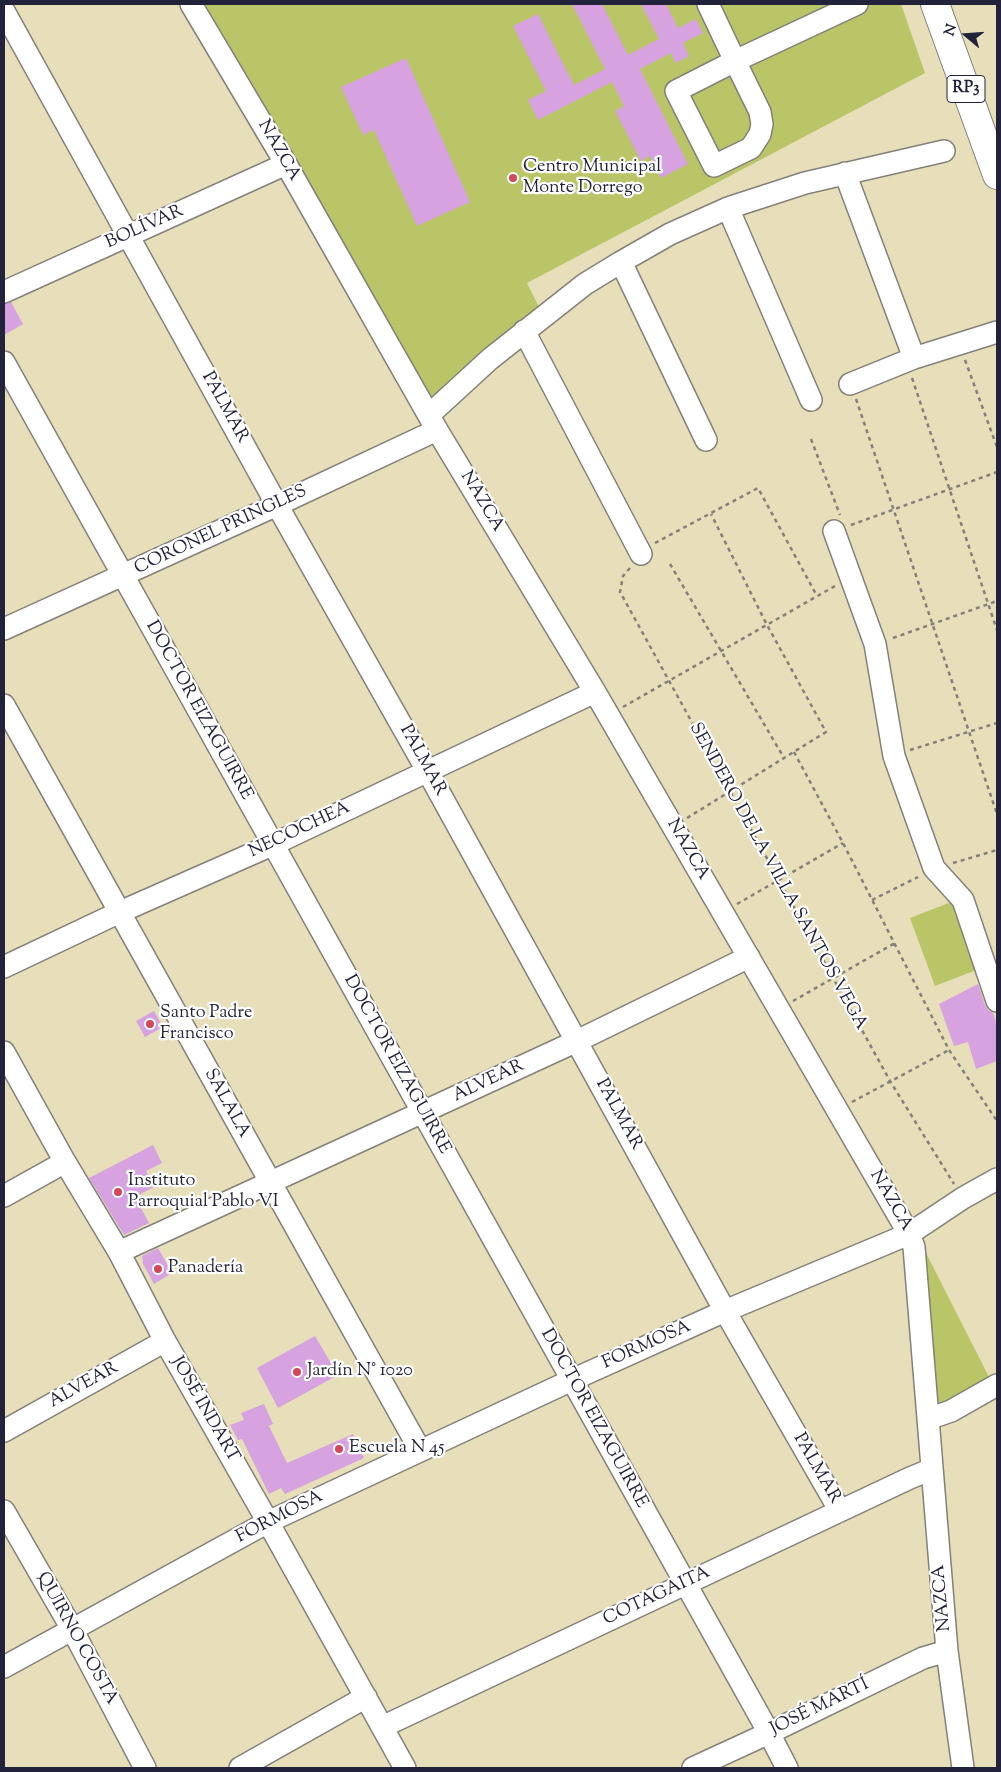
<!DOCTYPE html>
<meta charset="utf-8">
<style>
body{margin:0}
#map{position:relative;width:1001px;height:1772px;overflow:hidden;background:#e6dfba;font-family:"Sorts Mill Goudy",serif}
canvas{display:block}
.frame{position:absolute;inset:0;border:5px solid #22223b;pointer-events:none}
.north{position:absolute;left:941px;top:10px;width:50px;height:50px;-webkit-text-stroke:4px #fff;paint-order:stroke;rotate:288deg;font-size:14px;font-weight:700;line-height:20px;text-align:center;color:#22223b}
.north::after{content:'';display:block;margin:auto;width:18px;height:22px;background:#22223b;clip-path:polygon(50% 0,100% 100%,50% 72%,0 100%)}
</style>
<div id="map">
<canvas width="1001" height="1772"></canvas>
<div class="frame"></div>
<div class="north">N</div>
</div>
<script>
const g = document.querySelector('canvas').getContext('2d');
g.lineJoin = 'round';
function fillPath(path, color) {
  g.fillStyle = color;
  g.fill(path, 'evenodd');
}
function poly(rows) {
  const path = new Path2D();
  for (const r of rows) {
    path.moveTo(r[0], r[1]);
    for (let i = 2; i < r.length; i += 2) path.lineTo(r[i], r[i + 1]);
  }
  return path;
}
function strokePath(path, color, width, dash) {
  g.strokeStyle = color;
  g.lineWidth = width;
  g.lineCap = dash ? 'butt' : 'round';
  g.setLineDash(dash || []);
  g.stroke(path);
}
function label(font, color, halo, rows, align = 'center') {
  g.font = font + ' "Sorts Mill Goudy",serif';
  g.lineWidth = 4.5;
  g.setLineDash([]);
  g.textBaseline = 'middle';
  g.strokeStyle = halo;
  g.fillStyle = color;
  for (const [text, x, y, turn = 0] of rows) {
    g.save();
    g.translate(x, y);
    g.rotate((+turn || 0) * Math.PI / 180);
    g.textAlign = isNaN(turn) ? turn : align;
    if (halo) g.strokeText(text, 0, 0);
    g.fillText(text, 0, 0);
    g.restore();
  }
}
fillPath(poly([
 [198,4,901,4,925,73,527,283,540,309,430,404],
 [954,901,979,969,935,986,910,918],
 [924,1249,991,1381,946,1404,939,1402,935,1396]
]), '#b9c567');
fillPath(poly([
 [572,4,602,4,628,55,659,39,641,4,666,4,678,28,696,19,703,33,683,43,689,56,676,63,671,53,640,69,688,164,661,178,650,156,641,161,615,111,624,106,612,82,538,120,528,100,546,91,513,26,538,14,574,85,605,69],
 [406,58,470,202,417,226,374,130,363,135,341,87],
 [11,302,23,324,4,335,4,304],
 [978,984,985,1005,988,1010,993,1013,997,1025,997,1061,976,1069,968,1042,954,1046,939,1004],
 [154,1011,163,1027,145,1037,136,1021],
 [153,1145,162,1163,146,1171,154,1187,135,1197,149,1223,124,1235,89,1178],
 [158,1248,172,1273,154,1284,143,1264,142,1256],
 [315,1336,338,1375,278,1408,257,1368],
 [264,1404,273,1424,269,1426,287,1463,353,1434,364,1458,285,1494,281,1488,269,1494,242,1439,238,1440,230,1425,244,1420,241,1413]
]), '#d6a2df');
const minor = poly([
 [191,4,286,164,437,430,595,692,909,1234,914,1247,947,1651,963,1768],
 [708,4,735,61,760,112,762,124,760,134,751,148,714,166,676,91,735,61,857,4],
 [4,11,277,505,428,772,725,1311,840,1511],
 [845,173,914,358],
 [728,208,811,400],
 [621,262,706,440],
 [4,292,286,164],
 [524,331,641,554],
 [4,362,769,1733,787,1768],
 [850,384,914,358,997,332],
 [429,415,490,359,585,284,621,262,670,234,728,208,805,183,944,151],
 [834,531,875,644,894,756,934,868,963,900,997,1001],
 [4,629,277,505,437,430],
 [4,705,420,1450],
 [4,967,120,912,272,845,595,692],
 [4,1052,65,1162,119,1252,165,1341,268,1522,405,1768],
 [4,1196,65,1162],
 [119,1252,577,1041,749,957],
 [928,1419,951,1411,997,1385],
 [4,1431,165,1341],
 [4,1511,72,1629,145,1768],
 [4,1667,268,1522,572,1380,725,1311,909,1234,963,1198,997,1179],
 [382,1727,910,1478,932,1469],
 [240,1768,366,1697],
 [693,1768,769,1733,923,1658,947,1651]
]);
const highway = poly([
 [935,4,997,175]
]);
strokePath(minor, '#84807a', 24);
strokePath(highway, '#84807a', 30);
strokePath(poly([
 [965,360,997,447],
 [912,378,997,630],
 [856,399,997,814],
 [811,439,840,515],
 [851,525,997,472],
 [655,543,758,488,817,596],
 [670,564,784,758],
 [630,568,623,576,620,592,890,1081,954,1184],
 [893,638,997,601],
 [623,707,835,586],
 [910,750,997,723],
 [794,752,843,843,949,1050,997,1121],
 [687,818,826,732,767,625,711,514],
 [953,863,997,850],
 [872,900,918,877],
 [737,904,843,843],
 [793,1001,895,943],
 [852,1102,949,1050]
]), '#84807a', 2.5, [4, 4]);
strokePath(minor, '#fff', 21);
strokePath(highway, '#fff', 28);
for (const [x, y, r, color] of [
 [513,178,5,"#d1495b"],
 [150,1024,5,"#d1495b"],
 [118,1192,5,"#d1495b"],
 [158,1269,5,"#d1495b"],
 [297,1372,5,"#d1495b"],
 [339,1449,5,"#d1495b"]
]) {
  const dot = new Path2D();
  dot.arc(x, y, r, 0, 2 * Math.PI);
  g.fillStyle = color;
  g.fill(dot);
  strokePath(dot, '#fff', 2);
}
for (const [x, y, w] of [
 [966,89,38]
]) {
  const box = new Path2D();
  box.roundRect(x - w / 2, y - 13.5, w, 27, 4);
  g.fillStyle = '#fff';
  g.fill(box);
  strokePath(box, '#22223b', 1);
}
label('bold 16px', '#22223b', null, [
 ["RP3",966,89]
]);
label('18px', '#22223b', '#fff', [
 ["NAZCA",278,151,60],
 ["BOLÍVAR",145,228,-24],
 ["PALMAR",224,408,61],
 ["NAZCA",481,502,59],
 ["CORONEL PRINGLES",221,531,-25],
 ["DOCTOR EIZAGUIRRE",198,711,61],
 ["PALMAR",422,761,61],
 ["NECOCHEA",300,831,-25],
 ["NAZCA",687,850,60],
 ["SENDERO DE LA VILLA SANTOS VEGA",777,877,61],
 ["DOCTOR EIZAGUIRRE",396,1065,61],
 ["ALVEAR",489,1082,-25],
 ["SALALA",226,1104,61],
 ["PALMAR",618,1115,61],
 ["NAZCA",890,1201,60],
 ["FORMOSA",647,1346,-24],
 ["ALVEAR",84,1386,-29],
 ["JOSÉ INDART",204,1410,60],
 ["DOCTOR EIZAGUIRRE",593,1419,61],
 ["PALMAR",816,1469,60],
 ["FORMOSA",280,1518,-27],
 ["COTAGAITA",657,1597,-25],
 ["NAZCA",943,1598,-95],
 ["QUIRNO COSTA",76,1639,61],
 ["JOSÉ MARTÍ",820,1708,-26]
]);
label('18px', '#22223b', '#fff', [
 ["Centro Municipal",523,168],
 ["Monte Dorrego",523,189],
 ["Santo Padre",160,1014],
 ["Francisco",160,1035],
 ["Instituto",128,1182],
 ["Parroquial Pablo VI",128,1203],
 ["Panadería",168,1269],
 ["Jardín N° 1020",307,1372],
 ["Escuela N 45",349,1449]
], 'left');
</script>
